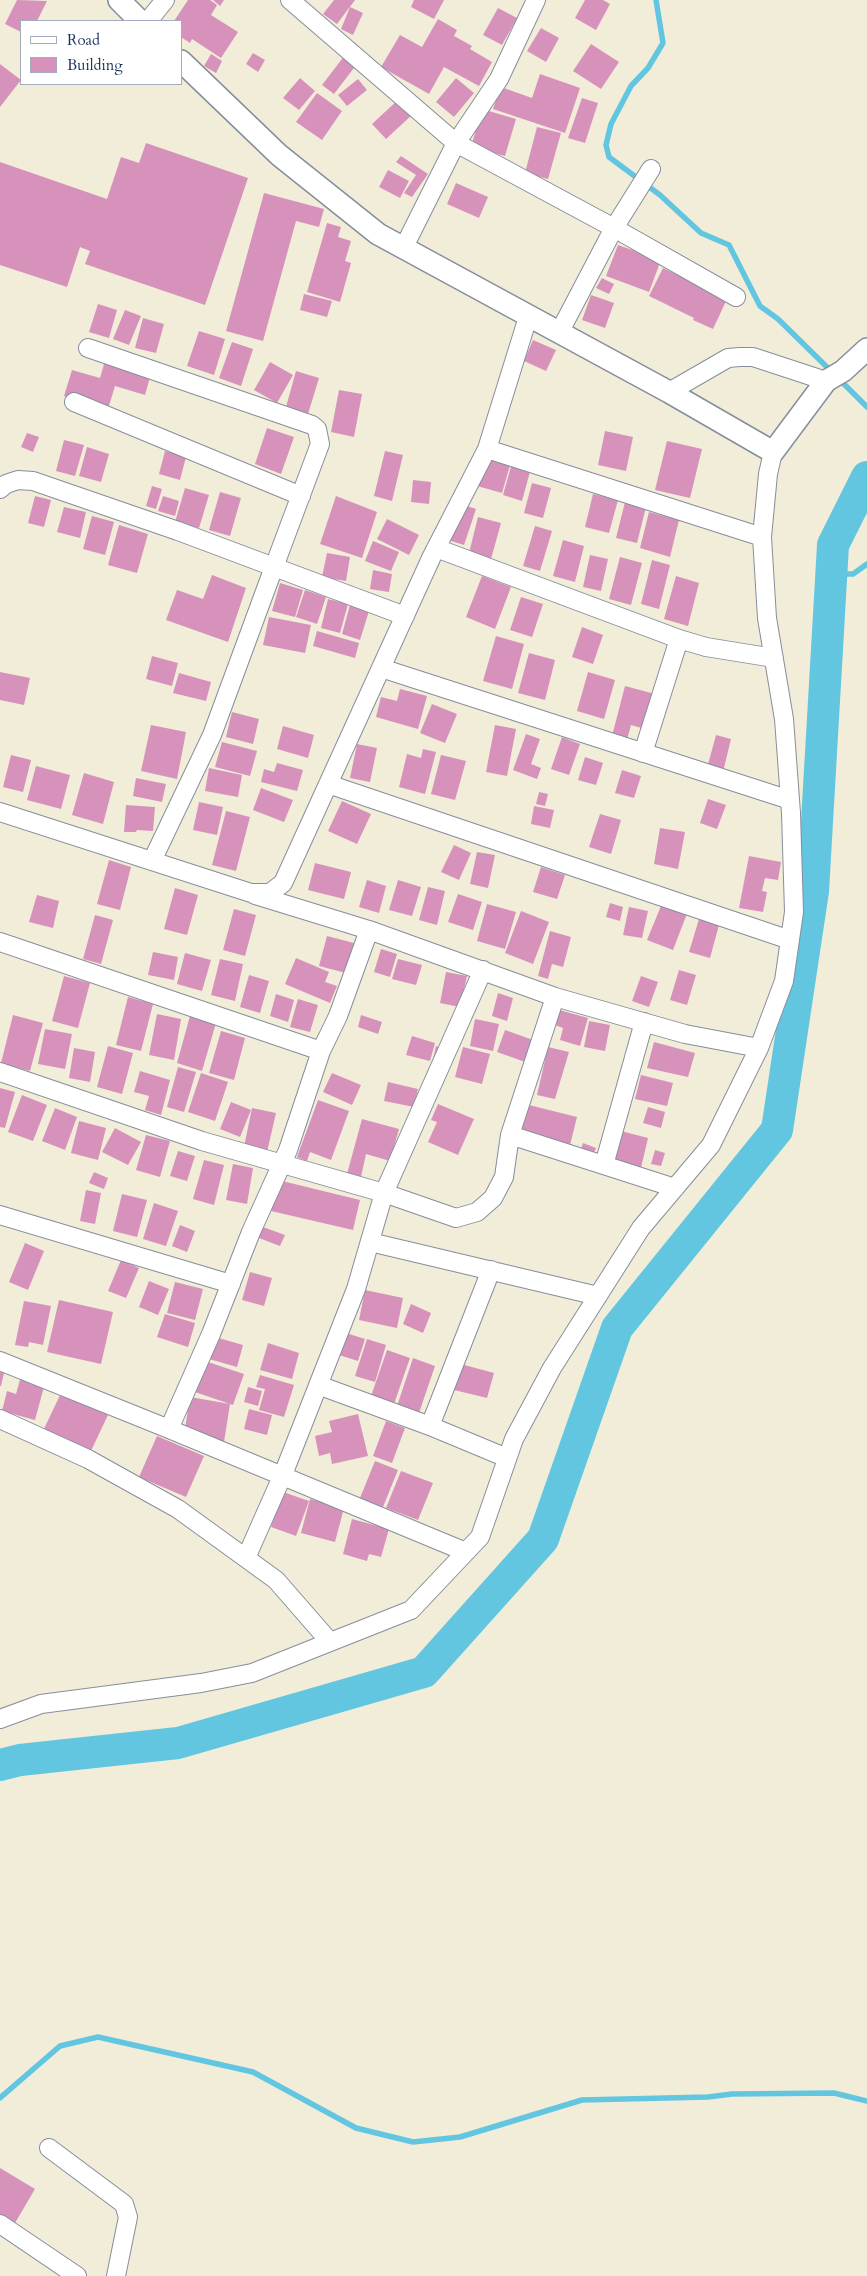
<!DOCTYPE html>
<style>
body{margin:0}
#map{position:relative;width:867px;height:2276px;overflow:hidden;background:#f2edd9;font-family:Cardo,serif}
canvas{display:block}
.legend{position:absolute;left:20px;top:20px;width:162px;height:65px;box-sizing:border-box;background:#fff;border:1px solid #a4acbf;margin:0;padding:6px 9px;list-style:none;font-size:15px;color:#1b2f5e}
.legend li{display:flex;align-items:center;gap:10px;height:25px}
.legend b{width:25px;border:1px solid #a4acbf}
</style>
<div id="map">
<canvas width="867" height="2276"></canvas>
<ul class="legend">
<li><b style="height:6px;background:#fff"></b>Road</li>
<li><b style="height:14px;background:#d792bc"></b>Building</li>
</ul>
</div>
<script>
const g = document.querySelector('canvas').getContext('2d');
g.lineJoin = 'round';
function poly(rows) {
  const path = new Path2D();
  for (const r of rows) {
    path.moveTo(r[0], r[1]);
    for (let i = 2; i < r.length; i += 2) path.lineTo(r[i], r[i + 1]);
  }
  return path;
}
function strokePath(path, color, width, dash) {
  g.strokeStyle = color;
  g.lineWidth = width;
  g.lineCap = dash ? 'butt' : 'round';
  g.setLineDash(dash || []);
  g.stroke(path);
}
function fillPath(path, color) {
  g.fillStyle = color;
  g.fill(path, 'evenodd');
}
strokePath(poly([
 [656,0,663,43,648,68,631,86,611,124,606,145,609,157,660,195,701,233,729,245,760,306,778,319,832,372],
 [838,378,867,407],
 [831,574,853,574,867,564],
 [0,2098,60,2046,98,2037,253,2072,356,2128,413,2142,460,2137,582,2100,708,2097,732,2094,834,2093,867,2101]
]), '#63c6e1', 5.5);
strokePath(poly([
 [0,1765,20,1760,178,1743,424,1672,543,1539,617,1328,777,1130,813,891,833,545,867,477]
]), '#63c6e1', 32);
fillPath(poly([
 [17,0,47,1,37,21,21,21,21,32,5,24],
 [188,0,210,0,217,5,211,15,238,32,221,58,192,39,190,43,181,37,181,21,174,21],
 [213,0,224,0,220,6],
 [334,0,355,0,337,24,323,14],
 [414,0,444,0,434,19,411,7],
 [585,0,603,0,610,4,596,30,575,18],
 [350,7,363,13,353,35,341,29],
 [498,8,517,18,502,45,483,35],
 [438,19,457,30,454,36,472,46,470,49,492,62,479,86,444,67,429,94,381,67,400,35,422,47],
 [541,28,559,38,546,62,527,51],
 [591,44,619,62,601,89,573,71],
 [253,53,265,60,258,72,246,64],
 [211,54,222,61,216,73,204,66],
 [345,55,357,64,334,94,322,85],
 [0,64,21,80,0,107],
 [540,74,580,88,565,133,493,109,501,87,532,98],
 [300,78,315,91,299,110,283,98],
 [456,78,474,93,454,117,436,102],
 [358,79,367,90,347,106,338,95],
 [317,93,342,111,322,140,296,122],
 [582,98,598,103,585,143,568,138],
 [399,99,413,114,386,139,372,124],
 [482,109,516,119,505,156,471,147],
 [537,127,561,133,548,179,525,173],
 [146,143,248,178,205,305,85,264,90,251,80,247,67,287,0,265,0,162,107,199,121,157,139,163],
 [401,156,428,174,412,197,404,193,416,175,396,162],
 [388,170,409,181,400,198,379,187],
 [456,183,488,197,479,218,447,204],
 [264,193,324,209,319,227,296,221,263,341,226,331],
 [327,223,341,227,338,237,351,241,345,261,351,263,340,302,307,292],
 [618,245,661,260,649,292,606,276],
 [663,268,727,299,713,329,693,320,694,318,649,296],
 [602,278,614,284,609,294,596,288],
 [304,294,332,301,327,317,300,310],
 [591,295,614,303,605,328,582,320],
 [98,304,117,310,109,338,89,332],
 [125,310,141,316,129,345,113,339],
 [143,318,164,324,156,353,135,348],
 [199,331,225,339,214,375,187,366],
 [533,340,556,350,546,371,524,361],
 [232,342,253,349,241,386,219,378],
 [106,357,152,370,145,395,115,386,108,409,64,396,72,370,100,378],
 [270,362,293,375,277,403,254,390],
 [296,371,319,378,308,414,286,407],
 [339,390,362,394,354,437,331,432],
 [267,428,294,437,281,474,255,464],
 [605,431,633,437,626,471,598,465],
 [27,433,39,437,33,452,21,447],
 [64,440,84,445,75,476,56,471],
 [667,441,702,449,690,498,655,490],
 [87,447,109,454,101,482,79,476],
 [165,451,186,457,180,480,159,474],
 [385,451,403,455,392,501,374,496],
 [486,455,511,462,502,493,477,486],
 [512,463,531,468,522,501,503,495],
 [413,480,431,482,429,504,411,502],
 [532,483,551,488,543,518,524,513],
 [152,486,162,489,156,509,146,506],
 [185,488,209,495,199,528,175,522],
 [220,492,241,498,230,536,209,530],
 [593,494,618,500,609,533,585,527],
 [35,496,51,500,44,527,28,523],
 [163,496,179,501,175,516,158,511],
 [336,496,377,512,362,558,320,544],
 [625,502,646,507,637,543,616,538],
 [461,504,476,509,464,545,448,540],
 [64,507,86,512,80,538,57,532],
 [649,512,679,520,670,557,640,548],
 [92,516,114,522,105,555,83,549],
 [478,517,501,523,491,559,469,553],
 [387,519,419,535,409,555,377,539],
 [119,525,148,534,137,573,108,565],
 [535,526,552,531,540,571,523,566],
 [563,540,584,546,575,582,553,576],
 [373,541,399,552,391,571,365,561],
 [327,553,350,557,346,581,322,577],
 [590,555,608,559,601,591,583,587],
 [620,557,642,563,631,605,609,599],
 [652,560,670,565,659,609,641,604],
 [373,570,392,574,389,592,370,589],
 [212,575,246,588,228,642,166,620,177,590,203,599],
 [482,576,511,587,495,629,466,617],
 [676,576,699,583,688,626,664,619],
 [280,583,303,590,295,617,272,611],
 [305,590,326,597,317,624,296,617],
 [521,597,543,604,532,637,510,630],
 [328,599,348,604,340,633,321,628],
 [350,605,369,611,360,640,342,634],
 [269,617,311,625,305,653,263,645],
 [582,627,603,635,593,664,572,657],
 [317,631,359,643,355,658,313,646],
 [496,636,524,644,512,689,483,681],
 [529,653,555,660,545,700,518,693],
 [152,656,178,663,172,686,146,679],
 [0,672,30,678,24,705,0,700],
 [588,672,615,680,604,719,577,711],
 [179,673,211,682,206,701,173,693],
 [625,686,655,694,645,729,631,725,627,740,612,736],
 [400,689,427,696,418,729,376,717,381,697,397,701],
 [432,704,457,714,445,743,420,733],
 [232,712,259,719,253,744,226,737],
 [151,725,186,732,177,779,141,771],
 [495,725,516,729,507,776,486,772],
 [283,726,314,735,308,758,277,749],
 [526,734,540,739,531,764,541,768,537,779,513,770],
 [716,735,731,739,723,772,707,768],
 [562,737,580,744,569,775,551,769],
 [222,742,257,751,250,776,215,767],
 [357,744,377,748,370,782,350,778],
 [423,749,436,752,425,794,399,787,407,754,421,758],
 [11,755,31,760,23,792,3,787],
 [441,755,466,761,455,800,431,794],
 [585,757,603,763,596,785,578,780],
 [277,763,303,770,297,791,261,782,264,769,274,772],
 [36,766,70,775,61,809,27,800],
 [209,768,242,775,238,797,205,791],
 [622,770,641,776,634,798,615,793],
 [84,773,114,782,103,824,72,815],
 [136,778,166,784,162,802,133,796],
 [261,788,293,800,284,822,253,810],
 [539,792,548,794,545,806,536,804],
 [708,799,726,805,717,829,700,823],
 [342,801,371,814,357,844,328,831],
 [199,802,223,807,217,835,193,830],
 [126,805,155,807,153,831,137,830,136,832,124,832],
 [534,806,554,810,550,828,531,824],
 [226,811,250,817,236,871,212,865],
 [600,814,621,820,611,854,589,847],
 [660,828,685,832,678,869,654,864],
 [454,845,471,853,459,880,441,872],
 [477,852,495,855,488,888,470,884],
 [749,856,781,862,778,880,765,878,762,891,767,892,763,912,739,908],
 [109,860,131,867,120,910,97,904],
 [315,863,351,872,344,899,308,890],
 [541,867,565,875,557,899,533,892],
 [367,880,386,886,379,913,359,907],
 [398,880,421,887,412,916,389,910],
 [428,887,445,891,437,925,419,920],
 [175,888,198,895,187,935,164,929],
 [458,894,482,902,473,930,448,922],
 [37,895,59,901,53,928,29,922],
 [663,901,688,911,673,950,647,940],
 [610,903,623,907,620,921,606,917],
 [487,904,516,912,505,949,477,941],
 [629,907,648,911,642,938,623,935],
 [234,909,256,915,245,956,223,950],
 [521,911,549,922,533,964,505,953],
 [95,915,113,920,101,964,83,959],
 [699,919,719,925,710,958,689,952],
 [550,931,571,937,563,967,552,964,548,979,538,976],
 [327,936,354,943,346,973,319,966],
 [381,949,397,954,390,977,374,972],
 [153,952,178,957,174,980,148,975],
 [185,953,211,960,202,991,177,984],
 [296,958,329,972,325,982,337,986,330,1003,285,984],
 [220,959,243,964,235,1001,211,995],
 [398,959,422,965,416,985,392,979],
 [679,970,696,975,687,1005,670,1000],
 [446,972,467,976,460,1007,440,1003],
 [249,975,269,981,260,1013,240,1007],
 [64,976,90,983,78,1028,52,1021],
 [641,976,658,982,649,1007,632,1001],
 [498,993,513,998,507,1021,492,1016],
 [276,994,294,1000,288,1022,270,1016],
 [128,997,153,1004,141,1051,116,1045],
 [298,999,318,1005,310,1032,290,1027],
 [556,1009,588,1018,580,1046,560,1040,563,1028,552,1024],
 [157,1014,181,1019,174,1060,149,1055],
 [13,1015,43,1023,30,1071,1,1063],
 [361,1015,382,1022,378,1034,358,1027],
 [190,1016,216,1023,202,1071,177,1063],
 [475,1019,499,1024,493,1051,470,1046],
 [589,1021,610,1025,605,1051,584,1047],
 [45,1029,72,1034,65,1069,38,1064],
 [505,1030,536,1041,528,1063,497,1052],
 [221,1031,245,1038,234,1080,209,1073],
 [412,1036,435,1043,430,1061,406,1055],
 [654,1042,695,1053,688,1077,647,1068],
 [108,1046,133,1053,122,1094,97,1087],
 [436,1046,442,1048,437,1065,432,1064],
 [463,1047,490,1054,482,1084,455,1077],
 [548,1047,569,1052,555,1099,537,1095],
 [74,1048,95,1052,90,1082,69,1078],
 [178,1067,196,1072,184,1112,167,1107],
 [140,1071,170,1080,161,1115,145,1110,149,1096,134,1092],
 [201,1073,228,1082,215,1121,188,1112],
 [332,1073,361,1085,352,1105,323,1092],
 [641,1075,673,1083,667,1106,635,1099],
 [388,1082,418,1089,414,1107,384,1101],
 [0,1088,15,1092,5,1128,0,1127],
 [22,1095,47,1105,33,1141,8,1132],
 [318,1100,349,1111,331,1160,310,1152,307,1161,297,1157],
 [231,1102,251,1110,240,1137,220,1129],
 [438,1104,474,1119,458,1155,428,1142,437,1122,431,1120],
 [525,1104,577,1117,570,1145,518,1132],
 [648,1107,665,1112,661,1128,643,1123],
 [55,1108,77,1117,65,1150,42,1141],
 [252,1108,276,1113,267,1152,244,1147],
 [362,1119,399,1129,390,1161,366,1154,361,1177,347,1174],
 [79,1121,106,1128,98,1160,71,1153],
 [115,1128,141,1142,128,1165,102,1152],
 [617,1130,648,1138,640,1172,608,1164],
 [146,1135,170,1141,160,1177,136,1170],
 [583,1143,596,1148,591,1160,579,1155],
 [655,1150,665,1153,661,1166,651,1164],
 [178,1151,195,1156,187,1181,170,1176],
 [204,1160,224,1165,214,1205,193,1199],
 [233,1164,253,1168,247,1204,226,1200],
 [94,1172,108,1178,104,1189,89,1183],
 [278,1180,360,1200,353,1230,271,1211],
 [86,1190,101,1193,95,1224,80,1221],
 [122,1194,147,1200,137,1237,113,1231],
 [154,1203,178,1211,166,1246,143,1239],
 [180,1225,195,1231,187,1252,172,1246],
 [263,1227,285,1235,280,1246,259,1238],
 [25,1243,44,1251,28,1290,9,1282],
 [121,1260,139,1268,126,1298,108,1291],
 [250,1272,272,1278,264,1306,242,1300],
 [149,1281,169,1289,158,1315,139,1307],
 [175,1282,203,1289,195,1320,167,1313],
 [365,1290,403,1298,397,1328,359,1320],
 [59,1300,113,1312,101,1364,47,1352],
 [24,1301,51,1306,43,1345,29,1342,28,1347,15,1345],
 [411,1304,431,1313,423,1333,403,1324],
 [165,1314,195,1323,188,1347,157,1337],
 [346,1333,365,1339,358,1361,339,1355],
 [215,1337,243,1345,237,1367,209,1359],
 [367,1339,386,1345,375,1382,355,1376],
 [268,1343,299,1353,292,1379,260,1370],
 [387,1350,410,1358,394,1404,371,1396],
 [413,1358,435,1366,419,1413,397,1406],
 [205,1361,244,1374,233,1405,195,1392],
 [457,1363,494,1373,487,1398,450,1389],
 [0,1372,4,1373,1,1386,0,1386],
 [260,1375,294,1385,284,1417,259,1410,265,1389,256,1387],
 [21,1376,45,1383,35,1420,2,1411,7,1391,16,1394],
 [248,1387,262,1391,258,1406,244,1402],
 [61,1393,108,1415,89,1455,42,1433],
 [190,1397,230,1404,224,1442,184,1435],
 [249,1409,272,1415,267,1435,244,1429],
 [358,1414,368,1456,332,1464,330,1453,319,1456,315,1436,332,1432,329,1421],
 [386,1421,405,1428,392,1463,373,1456],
 [157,1436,204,1456,186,1497,139,1477],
 [375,1461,398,1470,383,1507,360,1498],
 [401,1471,433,1483,418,1520,386,1508],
 [283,1492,309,1501,296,1536,271,1527],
 [310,1499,344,1508,335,1542,301,1533],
 [352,1519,389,1529,381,1557,369,1554,367,1561,343,1554],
 [0,2168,35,2189,15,2223,0,2214]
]), '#d792bc');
const minor = poly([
 [290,0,456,143,404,247],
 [536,0,499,79,456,143,614,228,736,297],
 [148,21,165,0],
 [559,333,614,228,651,169],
 [88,348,312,425,317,429,320,444,274,567,405,616],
 [669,392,728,358,740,357,753,357,826,381],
 [74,402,301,496],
 [487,449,762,537],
 [0,489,6,484,18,480,33,481,178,531,274,567,212,735,152,861],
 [436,548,679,639,706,647,774,658],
 [381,668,790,800],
 [643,753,679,639],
 [328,784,790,940],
 [0,812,251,893,270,893,283,883,432,556,487,449,528,317],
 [255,895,369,930,555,997,685,1034,759,1048],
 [0,942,321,1051],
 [483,970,384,1193,456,1218,477,1212,493,1198,504,1177,510,1135,555,997],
 [0,1072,202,1141,384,1193,356,1289,284,1472,246,1558],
 [510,1135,675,1188],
 [604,1165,644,1022],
 [0,1215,231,1284],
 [370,1242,598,1296],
 [0,1361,169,1429,211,1334,251,1232,288,1150,321,1051,338,1016,369,930],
 [318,1385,430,1426,491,1270],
 [0,1419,88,1459,178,1509,276,1580,330,1642],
 [430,1426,507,1458],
 [169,1429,466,1552],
 [0,1719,41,1704,201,1683,252,1673,411,1610,480,1537,514,1439,552,1368,641,1228,711,1145,759,1048,784,981,794,912,791,813,784,719,767,618,762,537,768,474,773,452],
 [49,2148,124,2204,128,2217,116,2276],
 [0,2224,77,2276]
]);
const tertiary = poly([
 [119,0,140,21],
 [181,61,279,155,378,234,669,392,773,452,826,381,843,371,867,349]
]);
strokePath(minor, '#868e9c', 20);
strokePath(tertiary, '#868e9c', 24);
strokePath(minor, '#fff', 18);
strokePath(tertiary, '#fff', 21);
</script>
